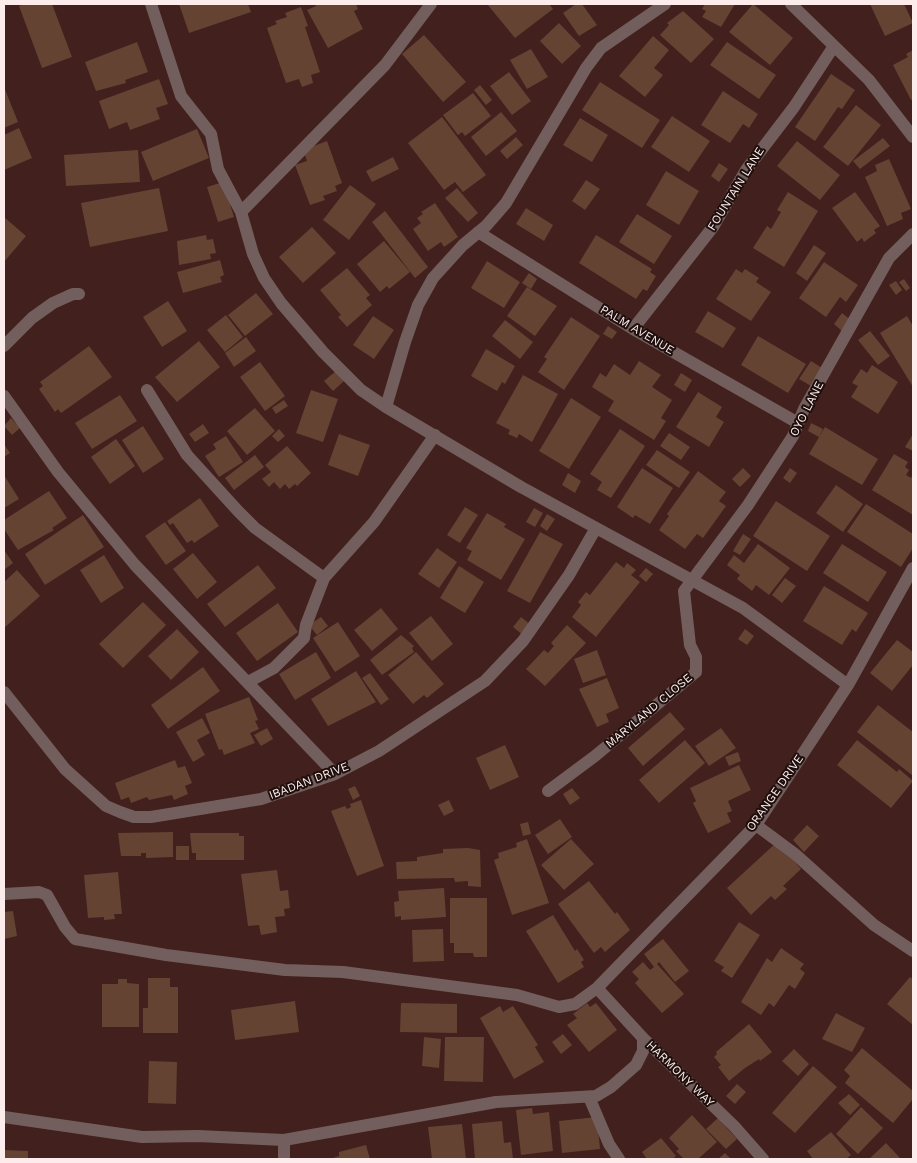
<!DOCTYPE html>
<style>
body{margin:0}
#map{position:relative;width:917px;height:1163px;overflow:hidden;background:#42201d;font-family:"Work Sans",sans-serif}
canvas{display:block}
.frame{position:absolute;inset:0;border:5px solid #fcedec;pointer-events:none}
</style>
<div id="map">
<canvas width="917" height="1163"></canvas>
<div class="frame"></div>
</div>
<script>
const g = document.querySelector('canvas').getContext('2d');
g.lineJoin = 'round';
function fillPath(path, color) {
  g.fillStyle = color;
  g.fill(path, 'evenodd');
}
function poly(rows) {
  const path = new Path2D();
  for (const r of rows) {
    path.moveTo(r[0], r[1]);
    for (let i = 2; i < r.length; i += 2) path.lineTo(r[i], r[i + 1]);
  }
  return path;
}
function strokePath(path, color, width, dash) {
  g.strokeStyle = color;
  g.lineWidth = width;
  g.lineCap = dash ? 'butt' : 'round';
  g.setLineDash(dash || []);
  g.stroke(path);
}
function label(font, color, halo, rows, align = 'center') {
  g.font = font + ' "Work Sans",sans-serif';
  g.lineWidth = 4;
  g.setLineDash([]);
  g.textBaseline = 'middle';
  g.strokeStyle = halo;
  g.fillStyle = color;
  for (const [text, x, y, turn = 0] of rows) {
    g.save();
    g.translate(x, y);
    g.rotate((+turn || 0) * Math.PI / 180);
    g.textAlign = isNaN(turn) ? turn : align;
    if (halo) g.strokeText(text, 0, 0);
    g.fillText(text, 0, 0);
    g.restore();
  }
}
fillPath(poly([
 [24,4,52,4,72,57,42,68,19,6],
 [179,4,248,4,251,12,189,33],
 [315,4,356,4,358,9,354,11,363,29,328,48,307,10,316,6],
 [487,4,549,4,553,9,515,38],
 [576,4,582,4,597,25,579,36,563,13],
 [705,4,735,4,721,27,702,17,706,11,702,9],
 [753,4,793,38,770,65,729,32],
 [870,4,904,4,913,23,885,36],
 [301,7,308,26,305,27,320,72,311,75,313,83,302,87,299,79,286,83,267,28,277,24,275,21,287,17,285,13],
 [683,11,714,39,691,63,660,35,669,25,667,23],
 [559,23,581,46,562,64,540,41],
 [424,35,466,82,443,102,402,54],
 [653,36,669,50,654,68,663,75,645,97,619,76],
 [137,42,148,72,125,80,126,83,96,91,85,62],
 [727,42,776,75,759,99,710,65],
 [531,49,548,77,527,89,510,60],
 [913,50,913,99,911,100,893,65,908,57,906,54],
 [509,72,531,101,512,115,490,86],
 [831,74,855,90,842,109,838,107,815,141,795,127],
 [159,79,168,104,156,108,160,119,130,130,127,122,109,129,99,101],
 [600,82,660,120,642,148,582,110],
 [480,85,492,100,486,105,474,90],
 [4,87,18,122,4,128],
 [723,91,758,114,749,128,743,124,730,143,701,125],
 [473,93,491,116,465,136,462,132,458,135,443,115],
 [856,105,881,125,848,166,823,147],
 [501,112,517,131,486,156,471,137],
 [672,116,710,141,689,172,651,147],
 [442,117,486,175,463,192,455,182,444,190,408,143],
 [580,118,608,135,592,162,563,145],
 [19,128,32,158,4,170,4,135],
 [197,129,209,158,153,181,141,152],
 [516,137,523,145,507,159,500,151],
 [883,138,890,146,860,169,853,161],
 [327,141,342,183,335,186,337,191,323,196,325,200,310,205,295,165,307,161,303,150],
 [797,141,840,175,820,200,777,166],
 [138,150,140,182,66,186,64,155],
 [393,157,399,169,372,182,366,171],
 [889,159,911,209,901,213,903,219,887,226,865,177,877,171,875,165],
 [719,163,728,169,719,182,711,176],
 [666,171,699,191,679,225,646,205],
 [586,180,600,189,585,210,572,201],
 [223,182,234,217,218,222,207,187],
 [350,185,376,204,349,240,323,220],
 [159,188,168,231,90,247,81,203],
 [457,188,478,213,468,222,445,198],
 [788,192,818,211,784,267,753,248,767,226,771,229,781,212,777,210],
 [855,192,880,226,874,230,876,233,864,242,862,238,857,242,832,208],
 [435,203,458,237,444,247,441,242,428,251,413,229,421,223,417,218,423,214,421,212],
 [526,208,553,225,544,241,516,224],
 [385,211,428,267,415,278,372,222],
 [637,214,672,236,654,264,619,242],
 [4,217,26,236,4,262],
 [312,227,336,253,303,283,279,257],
 [206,235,207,240,213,239,216,253,210,254,211,259,179,265,177,241],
 [596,235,652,269,650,272,656,276,647,291,643,289,636,299,579,263],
 [384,241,410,272,389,289,387,286,380,292,357,264],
 [814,245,826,253,807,281,796,273],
 [220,260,224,275,220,277,222,282,183,293,177,272],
 [487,261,520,282,504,308,471,288],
 [824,262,858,285,846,302,840,297,826,317,799,298],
 [347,268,370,295,366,298,372,305,347,327,338,317,341,315,320,290],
 [736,269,742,273,745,269,759,278,756,282,771,292,751,321,716,299],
 [529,273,537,279,531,289,522,283],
 [904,279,910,288,906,291,899,282],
 [896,281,902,290,896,295,889,285],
 [527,287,557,306,535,336,507,316],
 [256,293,273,314,245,336,228,315],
 [168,301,187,331,162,347,143,317],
 [708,311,736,328,723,348,695,332],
 [842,313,852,321,843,332,834,324],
 [226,315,243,337,225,352,207,330],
 [373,316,394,330,374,359,353,345],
 [907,316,913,326,913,387,880,333],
 [571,317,600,336,564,390,538,372,547,359,544,357],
 [505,320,533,342,520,359,492,336],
 [608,326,617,332,612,339,603,334],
 [870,331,890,356,878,365,858,340],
 [758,336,806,364,788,393,741,365],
 [246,337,256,351,234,367,225,353],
 [199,341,220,367,177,402,155,377],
 [89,346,112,377,61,413,58,409,55,412,39,389,43,386,40,382],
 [486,349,515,366,505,384,502,382,497,391,471,376],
 [639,361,661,375,652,387,672,400,661,418,666,421,654,440,608,411,614,401,592,387,600,373,606,377,614,364,630,375],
 [811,361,822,368,811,386,799,379],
 [260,362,285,396,265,411,240,377],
 [872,365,898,382,878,414,851,397,858,386,852,383,861,369,867,373],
 [336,371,344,381,333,391,324,381],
 [681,373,692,380,685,392,674,385],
 [523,375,558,394,532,442,519,434,517,438,508,434,510,430,496,423],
 [311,390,338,399,323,442,296,433],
 [698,392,722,407,716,417,724,422,709,447,676,427],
 [120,395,137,421,92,449,75,423],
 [571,398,601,417,569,469,539,451],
 [284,400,288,406,276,414,272,408],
 [255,408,275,431,247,455,227,431],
 [11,418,20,428,12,435,4,426],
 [811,423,823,429,819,437,808,431],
 [203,424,209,433,195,442,189,434],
 [143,426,164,459,143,473,122,440],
 [825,427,878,459,862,485,809,454],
 [279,429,285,436,278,442,272,436],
 [620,429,645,446,611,498,597,490,602,482,590,474],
 [669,433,690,447,681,460,660,446],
 [339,434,370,445,358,476,328,465],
 [913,434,913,451,905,447],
 [226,436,243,462,219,477,205,456,216,449,213,444],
 [116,439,135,466,110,484,91,457],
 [4,444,10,453,4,457],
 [287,446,311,473,297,486,295,484,289,489,285,484,280,489,274,482,269,487,262,479,271,472,265,465],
 [657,450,690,472,679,488,646,465],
 [894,454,908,462,905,467,909,470,906,475,911,478,913,474,913,515,872,490],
 [255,455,264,467,234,490,225,478],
 [642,468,673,488,650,524,635,515,633,518,617,507],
 [743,468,751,476,740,487,732,479],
 [790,468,797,473,790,483,783,478],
 [698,471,726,492,719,501,726,506,703,538,697,534,685,549,659,530,669,516,667,514],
 [568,473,581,481,575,493,562,485],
 [4,475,19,499,4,508],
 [836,485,863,504,843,532,816,513],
 [49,491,67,518,52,528,54,530,18,550,4,529,4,520],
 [200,498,219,526,194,543,192,540,187,543,173,523,170,525,167,521],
 [776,501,830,536,807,571,753,536],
 [866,504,913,534,913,548,901,567,847,532],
 [465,507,478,515,460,543,447,535],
 [534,508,543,513,535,527,526,522],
 [487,513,506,524,504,527,525,539,501,580,467,560,472,551,466,548],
 [547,514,555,519,547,531,540,526],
 [83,515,104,547,45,585,25,554],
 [165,522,186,551,166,565,145,536],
 [540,532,563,544,530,603,507,591],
 [743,534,751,539,740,555,733,551],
 [758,544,790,568,769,595,756,585,752,591,737,579,740,575,727,565,734,555,744,563],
 [842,544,887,572,868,602,823,573],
 [437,548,457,562,439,588,418,574],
 [4,550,13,563,4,570],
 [193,553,217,582,197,599,173,569],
 [104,555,124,588,101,603,80,570],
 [616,562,624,568,627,563,636,570,631,575,640,582,596,637,572,617,581,605,578,602,586,592,590,595],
 [258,565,276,588,225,627,207,604],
 [459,566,484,582,465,613,440,598],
 [646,568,653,574,646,582,639,576],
 [17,570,40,596,4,628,4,582],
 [785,578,796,586,782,603,772,595],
 [824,586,868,613,856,632,852,629,842,645,803,621],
 [143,602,166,625,123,668,99,644],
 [278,603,298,632,257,661,236,633],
 [381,608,398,629,372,651,354,630],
 [431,616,453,644,432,661,409,633],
 [321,617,328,626,317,635,309,625],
 [521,617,531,625,523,635,513,627],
 [338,622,360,656,335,672,313,638],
 [567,625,586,643,545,686,526,669,544,650,548,653,554,646,551,643],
 [177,629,199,652,171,680,148,656],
 [745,629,754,636,747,645,738,639],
 [401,635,414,646,412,648,414,652,382,675,370,660],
 [897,640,913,652,913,665,892,691,870,673],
 [597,650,606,675,583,683,574,659],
 [316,652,331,678,295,700,279,674],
 [416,652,444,684,427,698,424,695,413,704,388,675],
 [203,667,220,691,168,729,151,705],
 [356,671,376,702,328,726,311,699],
 [370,673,389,699,381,705,362,678],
 [607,678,619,708,606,714,609,722,597,727,579,689],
 [249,697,258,720,255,721,259,729,250,733,255,743,224,755,222,749,219,750,205,714],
 [878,705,913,732,912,775,857,732],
 [670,712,685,729,643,766,628,748],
 [202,718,210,733,197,740,205,755,193,762,176,732],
 [267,728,273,739,261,746,254,735],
 [721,728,736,748,709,766,695,746],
 [685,740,705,763,659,803,639,780],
 [857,740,897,772,899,769,913,781,891,808,837,765],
 [505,745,519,777,490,790,476,758],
 [738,752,741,761,729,766,725,757],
 [175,760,178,768,185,766,192,783,185,786,188,794,174,800,172,795,149,800,147,797,131,803,129,797,121,800,115,783],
 [739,765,751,790,728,801,732,811,727,813,731,822,708,833,693,803,696,801,690,788],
 [355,786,360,796,353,800,348,789],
 [572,788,580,798,570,805,563,794],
 [361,800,384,866,357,876,331,811,345,806,347,809,351,807,350,804],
 [449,800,454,811,444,816,438,805],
 [560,819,572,837,548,854,535,835],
 [528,822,531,834,523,836,520,824],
 [807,825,819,836,804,852,793,840],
 [173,832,173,857,146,858,146,853,141,853,141,856,121,856,118,833],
 [190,833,239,833,239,836,244,836,244,860,196,860,196,853,192,853],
 [527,839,549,903,512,915,494,860,499,858,498,853,517,847,516,843],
 [571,839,594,864,564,890,541,865],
 [777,842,801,869,783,886,787,889,775,900,771,896,751,915,727,888],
 [176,846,189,846,189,860,176,860],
 [468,848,480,850,481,887,468,886,468,881,455,882,454,878,397,879,396,862,417,861,417,857,443,853,443,849],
 [277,870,280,891,288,890,290,908,284,909,285,916,275,917,277,932,261,935,259,925,248,926,241,874],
 [118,872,122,914,114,914,115,919,104,920,104,917,88,918,84,875],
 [589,881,615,914,617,912,630,930,605,952,601,947,594,953,558,904],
 [444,888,446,917,401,920,401,916,395,917,394,902,399,901,398,891],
 [450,898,487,898,487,957,474,957,473,953,454,953,454,943,450,943],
 [13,911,17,936,4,939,4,912],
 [553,915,575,951,577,949,584,960,581,962,584,967,558,983,526,931],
 [739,922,760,935,732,978,721,971,724,967,714,961],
 [443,929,444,961,413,962,412,930],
 [663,939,689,971,675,982,659,962,657,964,684,994,662,1013,635,983,639,979,632,972,643,962,650,970,654,967,644,954],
 [781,948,804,964,800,969,805,973,795,989,789,985,774,1007,769,1003,761,1015,741,1002,767,958,772,962],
 [910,977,913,979,913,1025,887,1004],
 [148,978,170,978,170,987,178,987,178,1033,143,1033,143,1008,148,1008],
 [118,979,127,979,127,983,139,984,139,1027,102,1027,102,984,118,984],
 [295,1001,299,1032,235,1040,231,1010],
 [401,1003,457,1004,457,1033,400,1032],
 [587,1003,590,1007,596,1003,617,1030,589,1052,567,1025,577,1018,573,1014],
 [500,1006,503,1012,513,1006,538,1045,535,1047,544,1062,514,1079,480,1018],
 [836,1013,865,1028,852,1052,822,1039],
 [749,1024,772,1052,760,1061,759,1059,745,1068,729,1081,718,1067,721,1065,714,1057,717,1054,716,1052],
 [563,1034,572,1045,561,1054,552,1042],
 [424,1037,441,1039,439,1068,422,1066],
 [445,1037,484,1037,483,1082,444,1081],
 [862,1048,913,1091,913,1099,893,1123,845,1083,850,1076,844,1070],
 [794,1049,809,1064,798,1076,782,1061],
 [149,1061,177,1062,176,1104,148,1103],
 [813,1066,837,1087,795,1133,772,1113],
 [737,1084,746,1092,735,1104,726,1096],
 [849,1094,860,1105,850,1115,838,1103],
 [861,1107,883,1128,858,1154,836,1134],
 [532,1108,533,1114,549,1112,553,1151,521,1155,516,1110],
 [692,1115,717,1142,698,1159,684,1159,676,1151,679,1149,669,1138],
 [597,1117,600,1149,562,1153,559,1121],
 [718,1118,737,1139,726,1149,706,1129],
 [502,1121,504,1143,511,1142,513,1159,475,1159,472,1124],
 [462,1124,466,1159,432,1159,428,1127],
 [831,1132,851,1155,846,1159,813,1159,807,1151],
 [661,1138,676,1156,672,1159,647,1159,642,1152],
 [886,1143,901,1159,869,1159],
 [366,1145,370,1159,330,1159,339,1156,339,1152],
 [4,1150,28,1151,28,1159,4,1159],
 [725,1153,731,1159,718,1159]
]), '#644333');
strokePath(poly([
 [151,4,181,96,211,134,218,169,241,212,253,254,264,278,281,303,323,352,361,390,386,407,521,487,743,608,848,685],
 [791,4,869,80,913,137],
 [241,212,385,65,431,4],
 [478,232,633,329,798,423],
 [633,329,713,227,746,170,794,107,834,46],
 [4,346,32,318,53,303,73,294,79,294],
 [147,390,187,455,238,511,255,528,324,578],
 [4,396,58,472,135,565,335,774],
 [386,407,405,342,418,305,433,278,463,245,486,226,506,203,586,68,601,48,665,4],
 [248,682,274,668,304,638,306,625,324,578,374,522,435,435],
 [4,692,65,769,106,806,120,812,134,817,151,817,261,799,335,774,379,751,485,681,523,641,569,575,596,528],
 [548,791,595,756,696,672,696,657,690,645,684,591,748,505,793,436,804,409,889,258,913,234],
 [756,825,795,854,874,925,913,951],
 [4,894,39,892,47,895,65,927,75,939,166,955,285,970,343,972,517,995,559,1007,575,1004,597,988,756,825,848,685,913,568],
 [597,988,643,1038,734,1126,763,1159],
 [589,1097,609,1144,619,1159],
 [4,1117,142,1137,198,1136,284,1140],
 [284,1159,284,1140,496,1102,596,1096,611,1087,636,1065,643,1051,643,1038]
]), '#725f5d', 12);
label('12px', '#fcedec', '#1e0f0d', [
 ["FOUNTAIN LANE",736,189,-58],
 ["PALM AVENUE",637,330,31],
 ["OYO LANE",807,409,-63],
 ["MARYLAND CLOSE",649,711,-40],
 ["IBADAN DRIVE",309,781,-21],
 ["ORANGE DRIVE",775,793,-55],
 ["HARMONY WAY",680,1074,44]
]);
</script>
